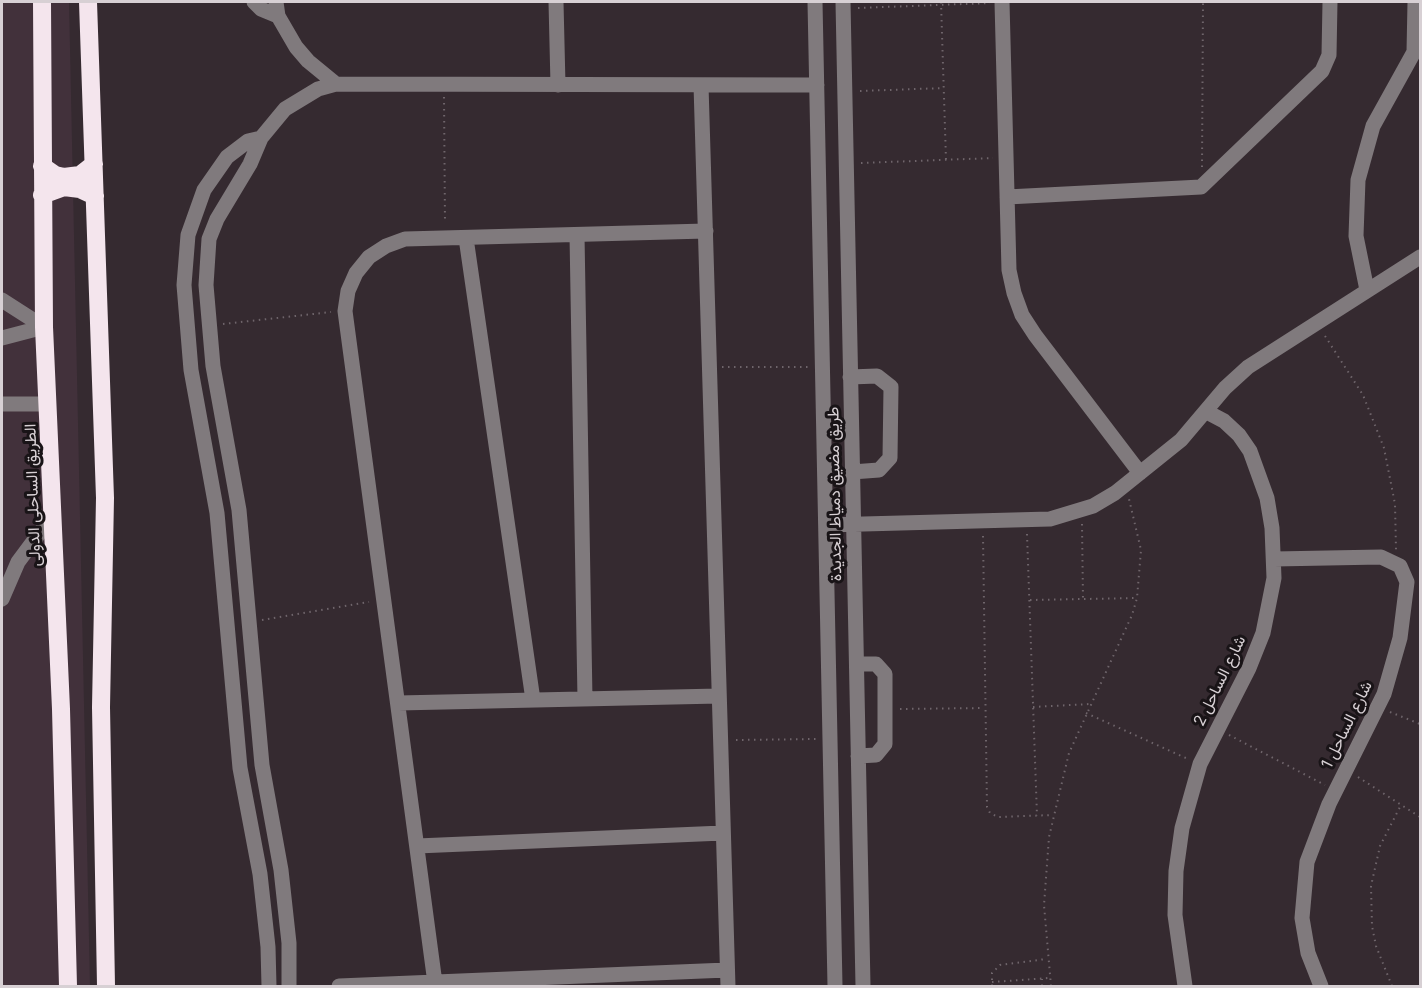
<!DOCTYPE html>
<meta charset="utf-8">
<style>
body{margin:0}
#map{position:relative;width:1422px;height:988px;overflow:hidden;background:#352a30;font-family:Inter,sans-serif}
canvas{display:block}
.frame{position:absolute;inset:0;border:3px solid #d7d0d4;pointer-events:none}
</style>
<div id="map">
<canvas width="1422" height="988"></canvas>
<div class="frame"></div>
</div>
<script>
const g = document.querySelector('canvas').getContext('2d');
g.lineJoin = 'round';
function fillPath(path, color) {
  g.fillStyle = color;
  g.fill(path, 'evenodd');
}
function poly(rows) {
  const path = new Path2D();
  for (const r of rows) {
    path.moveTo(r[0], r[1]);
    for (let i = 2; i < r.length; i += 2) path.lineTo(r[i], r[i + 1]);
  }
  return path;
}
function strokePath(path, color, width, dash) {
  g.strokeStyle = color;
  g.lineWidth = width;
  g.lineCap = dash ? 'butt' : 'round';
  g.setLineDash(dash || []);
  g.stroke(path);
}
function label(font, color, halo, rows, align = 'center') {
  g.font = font + ' Inter,Vazirmatn,sans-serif';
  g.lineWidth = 6;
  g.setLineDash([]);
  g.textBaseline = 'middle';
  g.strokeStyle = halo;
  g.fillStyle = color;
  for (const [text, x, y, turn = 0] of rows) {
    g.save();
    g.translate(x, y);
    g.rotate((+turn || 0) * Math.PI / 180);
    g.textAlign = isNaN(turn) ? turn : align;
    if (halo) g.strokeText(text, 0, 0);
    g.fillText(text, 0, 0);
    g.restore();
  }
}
fillPath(poly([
 [2,2,69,2,90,986,2,986]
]), '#42313b');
strokePath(poly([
 [941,2,946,160],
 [858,8,990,3],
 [860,91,944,88],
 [444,97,445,223],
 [861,163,993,158],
 [1202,167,1203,2],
 [223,324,331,312],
 [1325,336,1363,395,1384,448,1395,504,1396,550],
 [722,367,809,367],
 [1082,524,1083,599],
 [1027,534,1037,816],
 [983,536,987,807,990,813,998,817,1053,815],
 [1030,600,1137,598],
 [262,620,369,602],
 [1033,707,1090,704],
 [900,709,984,708],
 [1390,712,1420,724],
 [1086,713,1188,759],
 [1229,735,1325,785],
 [736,740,817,739],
 [1358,777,1420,817],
 [992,982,1049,978],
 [992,986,992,973,1000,965,1046,959],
 [1042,986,1042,979],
 [1051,986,1044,905,1049,837,1069,753,1132,615,1137,598,1141,550,1129,499],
 [1392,986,1376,946,1372,926,1371,886,1380,846,1401,805]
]), '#6f656b', 2, [1.5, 4.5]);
strokePath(poly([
 [254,2,261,9,278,16],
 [276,2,278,16,296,47,308,61,336,84],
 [556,2,558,85],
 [815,2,835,986],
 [843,2,863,986],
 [1002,2,1009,270,1014,293,1022,315,1035,335,1140,473],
 [701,85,728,986],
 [261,138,248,141,227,157,204,190,188,235,184,285,191,370,217,513,240,768,260,874,268,947,269,986],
 [1007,197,1201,187,1322,71,1329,55,1330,2],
 [577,235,585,699],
 [466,238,533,700],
 [1367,290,1356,236,1358,180,1373,126,1414,52,1415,2],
 [2,300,44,327],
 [2,338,44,327],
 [850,377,877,376,891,387,890,458,879,470,852,472],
 [2,404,48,404],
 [826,525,1050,519,1093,506,1115,493,1181,440,1225,388,1248,367,1420,257],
 [1274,559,1381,557,1400,566,1407,582,1400,638,1384,694,1329,804,1307,862,1302,918,1308,953,1321,986],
 [2,599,18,562,53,515],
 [857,664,876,664,885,674,885,744,876,755,858,756],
 [398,703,719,696],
 [417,846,723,833],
 [435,983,345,311,348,291,356,273,369,257,386,246,405,239,706,231],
 [289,986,289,943,281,870,262,765,239,510,213,366,206,285,209,239,217,219,250,164,261,138,285,109,318,89,336,84,817,85],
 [339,986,727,970],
 [1185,986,1175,915,1176,871,1182,828,1200,764,1249,668,1263,633,1274,578,1272,528,1267,498,1250,451,1239,435,1224,421,1207,412]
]), '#807a7d', 15);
strokePath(poly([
 [42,2,44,327,61,709,68,986],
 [88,2,105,498,101,707,106,986],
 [42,166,55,175,64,177,80,175,94,164],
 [42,195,64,187,80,189,95,196]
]), '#f4e5ed', 18);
label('16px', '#d7d0d4', '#191417', [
 ["طريق مضيق دمياط الجديدة",835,494,-91],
 ["الطريق الساحلى الدولى",33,495,-92],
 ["شارع الساحل 2",1220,681,-64],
 ["شارع الساحل 1",1347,725,-64]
]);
</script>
